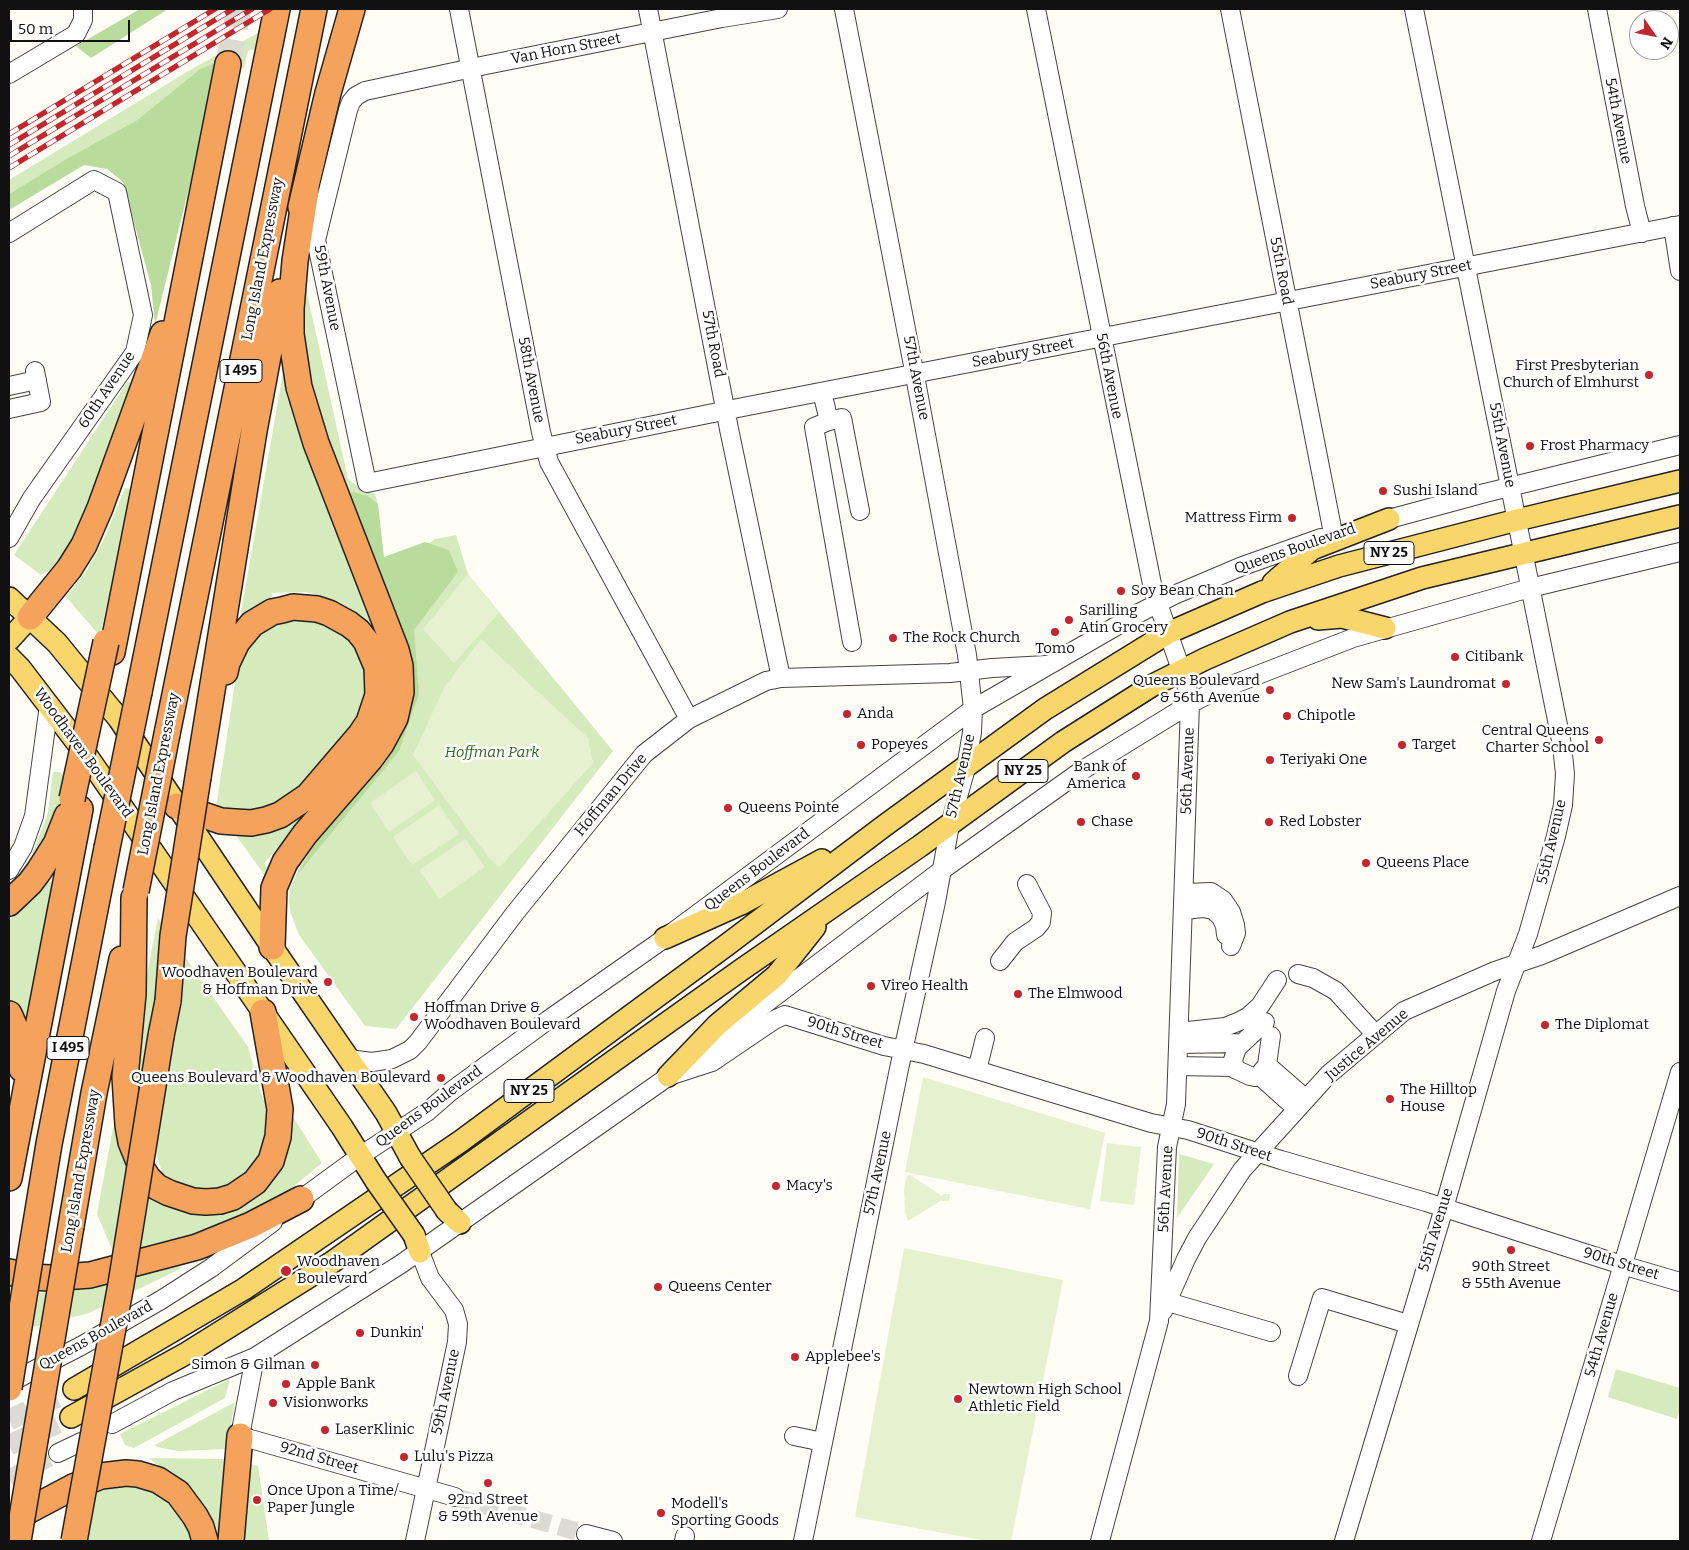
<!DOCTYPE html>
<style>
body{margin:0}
#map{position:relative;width:1689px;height:1550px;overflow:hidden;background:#fffdf5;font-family:Bitter,serif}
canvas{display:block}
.frame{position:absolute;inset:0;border:10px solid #111;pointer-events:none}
.north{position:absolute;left:1629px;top:10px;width:50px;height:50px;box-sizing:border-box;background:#fff;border:1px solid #a0a0a0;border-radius:50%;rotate:123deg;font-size:14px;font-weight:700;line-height:20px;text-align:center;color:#111}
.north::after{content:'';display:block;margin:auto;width:18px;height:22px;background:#c4262e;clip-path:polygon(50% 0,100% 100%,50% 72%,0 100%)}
.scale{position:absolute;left:10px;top:20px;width:120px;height:22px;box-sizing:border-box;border:2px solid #111;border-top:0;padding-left:6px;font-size:15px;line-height:18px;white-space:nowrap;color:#111;-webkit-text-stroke:4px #fff;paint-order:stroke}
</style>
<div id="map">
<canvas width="1689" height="1550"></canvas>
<div class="frame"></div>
<div class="north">N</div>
<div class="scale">50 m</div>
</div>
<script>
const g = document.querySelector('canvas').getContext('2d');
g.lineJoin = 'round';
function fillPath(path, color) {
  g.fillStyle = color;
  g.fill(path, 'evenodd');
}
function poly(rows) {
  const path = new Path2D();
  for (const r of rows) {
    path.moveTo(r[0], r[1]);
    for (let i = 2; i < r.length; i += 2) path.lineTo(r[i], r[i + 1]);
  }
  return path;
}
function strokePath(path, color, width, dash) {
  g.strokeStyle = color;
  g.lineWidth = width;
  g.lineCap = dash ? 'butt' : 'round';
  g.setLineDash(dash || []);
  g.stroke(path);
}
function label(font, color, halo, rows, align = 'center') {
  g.font = font + ' Bitter,serif';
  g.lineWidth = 5;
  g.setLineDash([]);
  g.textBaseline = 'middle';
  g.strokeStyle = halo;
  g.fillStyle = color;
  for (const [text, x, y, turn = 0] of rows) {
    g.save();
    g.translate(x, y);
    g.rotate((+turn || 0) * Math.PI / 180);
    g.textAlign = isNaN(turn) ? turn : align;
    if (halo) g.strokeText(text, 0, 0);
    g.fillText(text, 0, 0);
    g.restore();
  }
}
fillPath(poly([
 [260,32,257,48,248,51,244,68,218,62,200,69,137,120,66,159,9,194,9,180,195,67],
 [302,270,348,479,359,487,375,494,378,504,368,496,346,494,305,371,299,322],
 [285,361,378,628,375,630,361,615,339,602,307,592,272,593,271,602,244,621,240,618],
 [128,381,136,388,73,544,57,567,41,575,14,555],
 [125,488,132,489,100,636,66,597,87,570,104,539],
 [456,535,468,574,613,751,396,1029,365,1026,299,935,291,914,289,902,290,888,304,858,381,759,379,582,435,539],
 [308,617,335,623,371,667,371,694,365,694,358,720,290,800,265,813,235,813,216,808,235,683,240,664,254,638,278,622],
 [53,772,60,772,68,782,64,803,30,868,11,886,32,855,48,813],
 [303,816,306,817,264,863,273,875,271,884,232,830,258,833,282,829],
 [47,882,52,882,27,1019,23,1018,9,999,9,917,23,907],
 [158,918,248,1047,262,1097,272,1106,261,1164,222,1194,197,1191,175,1183,162,1172,136,1092,140,1010],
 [290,1112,322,1163,288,1191,241,1223,116,1259,97,1214,113,1128,121,1125,135,1172,223,1211,261,1195,282,1166],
 [1179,1154,1214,1164,1177,1218],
 [180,1263,180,1269,89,1313,9,1333,9,1284,34,1294,95,1285],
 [1616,1369,1680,1388,1680,1409,1677,1419,1608,1397],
 [230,1379,225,1398,134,1448,125,1445,120,1434],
 [235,1402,227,1449,178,1451,157,1447,155,1445],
 [149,1458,223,1459,227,1462,221,1541,218,1540,211,1517,194,1495,173,1477],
 [249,1464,258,1466,269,1541,243,1541],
 [117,1482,141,1483,169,1496,198,1541,86,1541,90,1495]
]), '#d5ebbd');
fillPath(poly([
 [140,9,168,9,91,58,76,46],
 [218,62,213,91,155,325,151,285,123,182,107,169,84,165,9,210,9,194,66,159,137,120,200,69],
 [353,492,368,496,378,504,384,557,425,542,449,550,458,572,414,630,419,694,399,751,297,875,315,843,396,743,407,717,346,494]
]), '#b9dc9c');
fillPath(poly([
 [468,574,499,613,454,663,423,629],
 [481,639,588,738,593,763,500,867,489,858,413,755,445,686],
 [416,771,435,800,389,832,370,803],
 [439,805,459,834,412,865,393,837],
 [465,839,485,867,439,899,419,870],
 [923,1077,1105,1133,1090,1209,905,1172],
 [1107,1143,1141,1147,1134,1205,1100,1201],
 [909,1174,942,1196,943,1194,950,1194,949,1201,942,1201,942,1200,908,1221,905,1212,904,1190,906,1177],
 [904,1248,1063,1280,1011,1541,987,1541,855,1517]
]), '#e6f2cf');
strokePath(poly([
 [9,1479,58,1453],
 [455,1497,586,1534]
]), '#dbdad3', 18, [18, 9]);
strokePath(poly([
 [9,1420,74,1389],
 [9,1445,71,1417]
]), '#dbdad3', 21, [21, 11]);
strokePath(poly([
 [228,64,239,9]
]), '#dbdad3', 25, [25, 12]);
const minor = poly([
 [459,9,541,432,549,462,689,719],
 [648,9,729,429,781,678],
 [778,9,722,18,486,65,365,91,356,96,351,102,348,110,316,240,367,483,743,407,1680,225],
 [1036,9,1153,589,1187,687,1190,704,1176,1104,1167,1147,1159,1321,1100,1541],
 [1230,9,1333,533],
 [1597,9,1635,206,1642,233],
 [9,74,76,34,83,20,83,9],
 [1673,226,1680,271],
 [9,233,94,180,117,192,143,315,135,352,32,498,9,538],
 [9,386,37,380],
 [822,392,829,421,814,427,852,642],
 [9,409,41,402,35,371],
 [829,421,842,418,860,511],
 [1378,522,1485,493,1680,445],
 [9,870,23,847,34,816,49,705],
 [1184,893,1211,892,1223,900,1231,912,1235,925,1236,933,1231,946],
 [1184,910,1203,908,1213,910,1221,917,1225,926,1226,935],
 [1000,961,1015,942,1036,928,1041,922,1042,913,1027,884],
 [1298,974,1313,978,1336,991,1376,1035],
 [1265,1022,1237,1048,1233,1060,1235,1069,1250,1076,1255,1077,1259,1075,1267,1065,1271,1036],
 [1179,1032,1225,1027,1240,1021,1249,1016,1260,1006,1277,980],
 [1179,1044,1240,1043],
 [700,1053,942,870,1081,771,1190,704,1211,693,1353,638,1530,588,1680,552],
 [349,1059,372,1062,392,1059,410,1050,418,1042,515,913,644,754,689,719,766,681,781,678,950,673,992,668,1046,665],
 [1267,1065,1306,1099],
 [1178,1066,1233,1067],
 [977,1070,985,1038],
 [1259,1075,1297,1109],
 [669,1076,712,1062,774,1020,785,1015,884,1046,924,1054,1151,1123,1188,1130,1281,1160,1426,1202,1622,1265,1680,1282],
 [293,1205,360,1156,427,1112,450,1092,548,1020,665,938,973,709,1139,613,1174,595,1240,567,1321,538],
 [1168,1302,1271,1332],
 [1163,1311,1186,1259,1197,1238,1242,1170,1328,1075,1404,1011,1495,971,1542,955,1680,896],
 [255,1357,240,1436,455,1497],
 [1298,1376,1322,1298,1408,1324],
 [9,1383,81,1346,161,1300,211,1268,273,1222],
 [112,1424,173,1391,255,1357,401,1264,679,1069],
 [794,1436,823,1442],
 [58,1453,81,1442],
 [586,1534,613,1541],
 [415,1541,457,1342,458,1324,454,1310,430,1278,420,1252],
 [684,1541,685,1536],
 [803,1541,899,1069,936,902,950,825,966,768,972,732,973,709,967,655,912,360,844,9],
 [1344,1541,1444,1208,1506,991,1528,934,1556,836,1563,805,1565,774,1562,745,1414,9],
 [1541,1541,1680,1072]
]);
const major = poly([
 [1273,583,1312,549,1389,519],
 [9,598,57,643,119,719,272,947,386,1113,410,1157],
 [1318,619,1342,617,1385,628],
 [9,640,30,617],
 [9,657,20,668,85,753,342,1127,376,1181],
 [665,938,741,904,822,860],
 [668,1076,717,1025,777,975,815,927],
 [447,1211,460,1223],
 [414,1235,420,1252],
 [74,1389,244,1289,461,1141,728,944,884,826,1045,709,1168,633,1262,592,1339,566,1517,520,1680,481],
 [71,1417,187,1353,331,1263,741,970,920,846,1063,742,1153,685,1205,659,1290,622,1422,578,1680,516]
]);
const highway = poly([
 [301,207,328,93,352,9],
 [30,617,69,569,84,545,100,508,163,334],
 [112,652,228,64],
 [139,692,277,9],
 [167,734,314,9],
 [198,777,254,431,280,292],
 [177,806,221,821,235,822,251,823,266,820,280,815,308,796,361,734,369,722,378,695,377,667,366,641,358,631,349,624,329,613,317,609,293,607,282,610,272,612,252,624,237,642,227,663,225,672],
 [134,898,133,994,125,1077,128,1125,131,1142,142,1169,148,1178,157,1187,169,1193,193,1201,206,1202,220,1201,233,1197,255,1182,271,1161,278,1137,280,1109,263,1012],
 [9,903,30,883,39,871,56,844,67,816],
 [272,947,274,888,285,862,305,834,370,759,381,744,395,718,401,692,400,666,396,650,316,443,299,387,291,334,291,309,295,261,306,190],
 [9,1014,22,1043,22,1069],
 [161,1036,168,1001],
 [9,1178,80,809],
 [71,1226,94,1093,122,959],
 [32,1247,49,1144,107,848],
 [9,1272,32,1277,49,1278,90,1275,197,1247,251,1225,301,1199],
 [9,1521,73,1487,101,1476,126,1473,138,1474,158,1480,178,1493,195,1516,201,1527,205,1541],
 [231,1541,240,1436]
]);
strokePath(minor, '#444', 20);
strokePath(major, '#222', 24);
strokePath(highway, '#222', 28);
strokePath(minor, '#fff', 18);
strokePath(major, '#f9d66b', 21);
strokePath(highway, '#f5a25d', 25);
const rail = poly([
 [9,134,215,9],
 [9,145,233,9],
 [9,156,252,9],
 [9,168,270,9]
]);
strokePath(rail, '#c4262e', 5.5);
strokePath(rail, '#fff', 4, [11]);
const majorBridge = poly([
 [410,1157,447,1211],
 [376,1181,414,1235]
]);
const highwayBridge = poly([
 [72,799,106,642],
 [107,848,139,692],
 [136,891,167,734],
 [168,1001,173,936,198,777],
 [9,1388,32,1247],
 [18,1541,71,1226],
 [74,1541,121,1284,161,1036]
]);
strokePath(majorBridge, '#222', 24, []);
strokePath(highwayBridge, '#222', 28, []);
strokePath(majorBridge, '#f9d66b', 21);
strokePath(highwayBridge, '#f5a25d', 25);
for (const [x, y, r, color] of [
 [1649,375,5,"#c4262e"],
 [1530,446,5,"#c4262e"],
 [1383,491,5,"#c4262e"],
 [1292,518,5,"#c4262e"],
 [1121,591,5,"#c4262e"],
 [1069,620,5,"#c4262e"],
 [1055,632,5,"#c4262e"],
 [893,638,5,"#c4262e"],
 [1455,657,5,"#c4262e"],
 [1506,684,5,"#c4262e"],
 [1270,690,5,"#c4262e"],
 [847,714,5,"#c4262e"],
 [1287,716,5,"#c4262e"],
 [1599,740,5,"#c4262e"],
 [861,745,5,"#c4262e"],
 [1402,745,5,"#c4262e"],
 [1270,760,5,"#c4262e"],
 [1136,776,5,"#c4262e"],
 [728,808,5,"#c4262e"],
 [1081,822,5,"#c4262e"],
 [1269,822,5,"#c4262e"],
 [1366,863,5,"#c4262e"],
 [328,982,5,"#c4262e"],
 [871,986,5,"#c4262e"],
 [1018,994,5,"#c4262e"],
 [414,1017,5,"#c4262e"],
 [1545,1025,5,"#c4262e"],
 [441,1078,5,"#c4262e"],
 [1390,1099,5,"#c4262e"],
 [776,1186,5,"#c4262e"],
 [1511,1250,5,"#c4262e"],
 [286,1271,6,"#c4262e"],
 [658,1287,5,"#c4262e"],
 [360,1333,5,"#c4262e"],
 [795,1357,5,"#c4262e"],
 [315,1365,5,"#c4262e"],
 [286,1384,5,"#c4262e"],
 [958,1399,5,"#c4262e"],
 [273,1403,5,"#c4262e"],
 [325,1430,5,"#c4262e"],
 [404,1457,5,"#c4262e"],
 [488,1483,5,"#c4262e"],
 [257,1500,5,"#c4262e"],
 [661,1513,5,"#c4262e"]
]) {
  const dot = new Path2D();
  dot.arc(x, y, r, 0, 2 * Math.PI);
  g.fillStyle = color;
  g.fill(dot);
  strokePath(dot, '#fff', 2);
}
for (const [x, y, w] of [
 [241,371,42],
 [1389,553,50],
 [1023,771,50],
 [68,1048,42],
 [529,1091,50]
]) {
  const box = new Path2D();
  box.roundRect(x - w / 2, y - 11.5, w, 23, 4);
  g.fillStyle = '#fff';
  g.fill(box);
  strokePath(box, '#111', 1);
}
label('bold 14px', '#111', null, [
 ["I 495",241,371],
 ["NY 25",1389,553],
 ["NY 25",1023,771],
 ["I 495",68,1048],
 ["NY 25",529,1091]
]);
label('15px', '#111', '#fff', [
 ["Van Horn Street",566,49,-11],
 ["54th Avenue",1618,121,79],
 ["Long Island Expressway",263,259,-79],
 ["55th Road",1281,271,79],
 ["Seabury Street",1421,275,-11],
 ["59th Avenue",327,288,79],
 ["57th Road",713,344,79],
 ["Seabury Street",1023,353,-11],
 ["56th Avenue",1109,376,79],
 ["57th Avenue",916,378,79],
 ["58th Avenue",531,380,79],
 ["60th Avenue",107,390,-56],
 ["Seabury Street",626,430,-11],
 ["55th Avenue",1502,445,79],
 ["Queens Boulevard",1295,549,-19],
 ["Woodhaven Boulevard",83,753,54],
 ["56th Avenue",1188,771,-88],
 ["Long Island Expressway",159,774,-79],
 ["57th Avenue",961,776,-77],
 ["Hoffman Drive",611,795,-50],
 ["55th Avenue",1552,842,-77],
 ["Queens Boulevard",757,870,-37],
 ["90th Street",845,1033,17],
 ["Justice Avenue",1367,1045,-40],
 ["Queens Boulevard",429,1107,-36],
 ["90th Street",1234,1145,18],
 ["Long Island Expressway",81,1171,-80],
 ["57th Avenue",878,1173,-78],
 ["56th Avenue",1166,1189,-87],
 ["55th Avenue",1436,1230,-73],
 ["90th Street",1621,1264,17],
 ["54th Avenue",1602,1335,-74],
 ["Queens Boulevard",96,1336,-29],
 ["59th Avenue",446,1392,-78],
 ["92nd Street",319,1458,16]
]);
label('15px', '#111', '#fff', [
 ["First Presbyterian",1639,366,"right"],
 ["Church of Elmhurst",1639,383,"right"],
 ["Frost Pharmacy",1540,446],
 ["Sushi Island",1393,491],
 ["Mattress Firm",1282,518,"right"],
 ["Soy Bean Chan",1131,591],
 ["Sarilling",1079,611],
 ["Atin Grocery",1079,628],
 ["The Rock Church",903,638],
 ["Tomo",1055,649,"center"],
 ["Citibank",1465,657],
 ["Queens Boulevard",1260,681,"right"],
 ["& 56th Avenue",1260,698,"right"],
 ["New Sam's Laundromat",1496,684,"right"],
 ["Anda",857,714],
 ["Chipotle",1297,716],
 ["Central Queens",1589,731,"right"],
 ["Charter School",1589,748,"right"],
 ["Popeyes",871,745],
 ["Target",1412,745],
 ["Teriyaki One",1280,760],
 ["Bank of",1126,767,"right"],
 ["America",1126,784,"right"],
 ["Queens Pointe",738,808],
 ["Chase",1091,822],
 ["Red Lobster",1279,822],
 ["Queens Place",1376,863],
 ["Woodhaven Boulevard",318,973,"right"],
 ["& Hoffman Drive",318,990,"right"],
 ["Vireo Health",881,986],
 ["The Elmwood",1028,994],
 ["Hoffman Drive &",424,1008],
 ["Woodhaven Boulevard",424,1025],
 ["The Diplomat",1555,1025],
 ["Queens Boulevard & Woodhaven Boulevard",431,1078,"right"],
 ["The Hilltop",1400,1090],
 ["House",1400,1107],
 ["Macy's",786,1186],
 ["Woodhaven",297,1262],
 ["Boulevard",297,1279],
 ["90th Street",1511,1267,"center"],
 ["& 55th Avenue",1511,1284,"center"],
 ["Queens Center",668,1287],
 ["Dunkin'",370,1333],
 ["Applebee's",805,1357],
 ["Simon & Gilman",305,1365,"right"],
 ["Apple Bank",296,1384],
 ["Newtown High School",968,1390],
 ["Athletic Field",968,1407],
 ["Visionworks",283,1403],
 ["LaserKlinic",335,1430],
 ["Lulu's Pizza",414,1457],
 ["Once Upon a Time/",267,1491],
 ["Paper Jungle",267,1508],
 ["92nd Street",488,1500,"center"],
 ["& 59th Avenue",488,1517,"center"],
 ["Modell's",671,1504],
 ["Sporting Goods",671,1521]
], 'left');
label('italic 15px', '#2f6b1f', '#fff', [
 ["Hoffman Park",492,753]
]);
</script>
